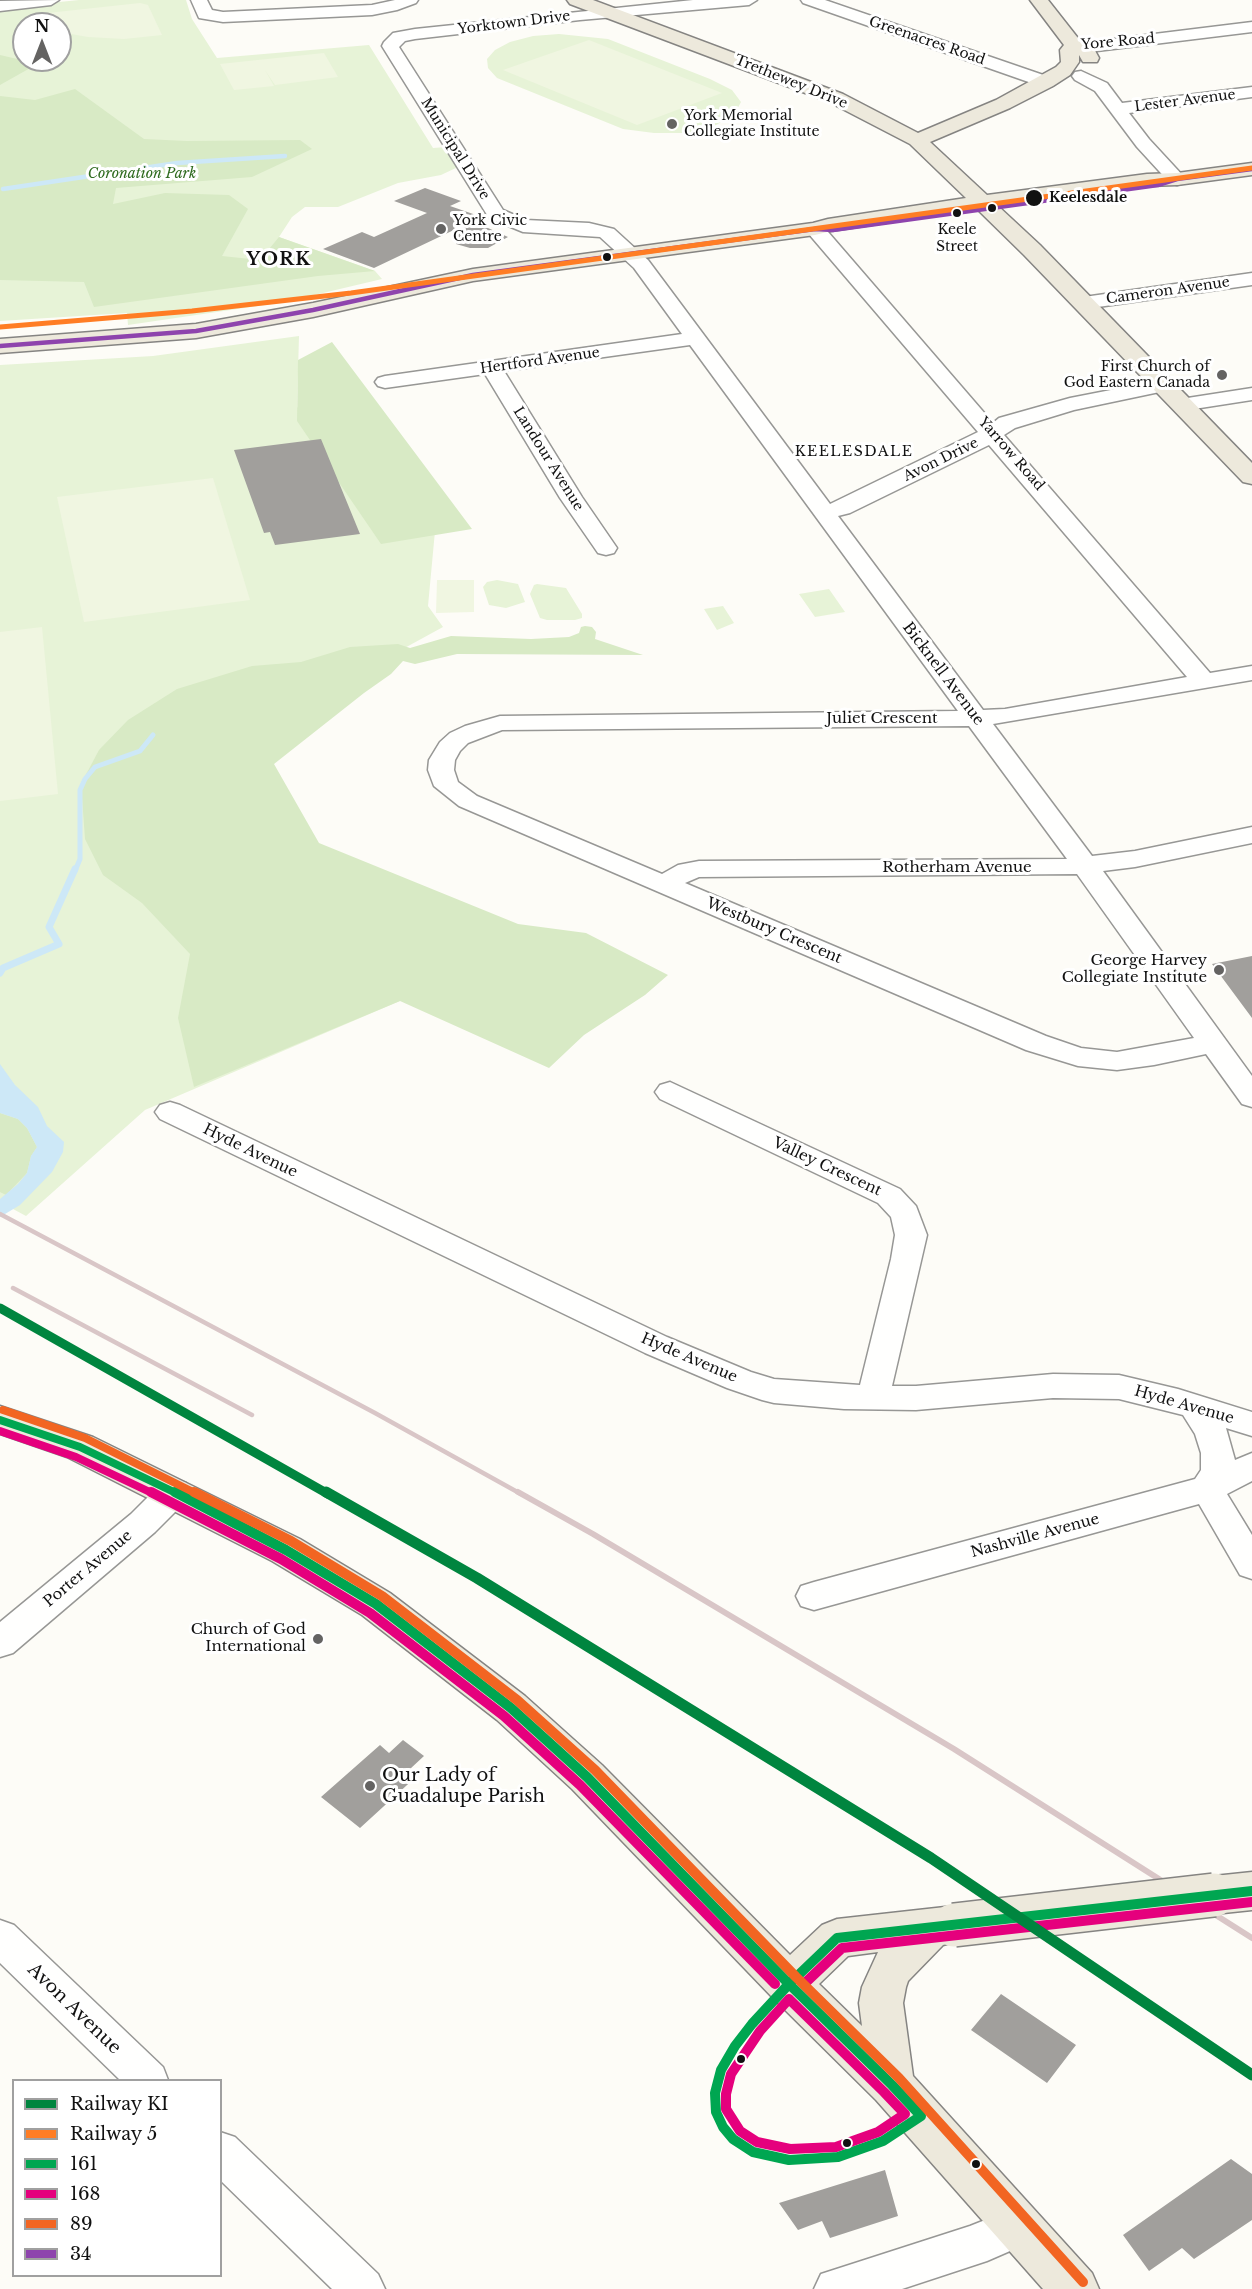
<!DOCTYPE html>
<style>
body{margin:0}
#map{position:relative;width:1252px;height:2289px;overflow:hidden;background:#fdfcf7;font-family:"Libre Baskerville",serif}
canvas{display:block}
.legend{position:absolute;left:12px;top:2079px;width:210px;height:198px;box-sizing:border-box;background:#fff;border:2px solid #a0a0a0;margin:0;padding:8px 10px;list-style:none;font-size:18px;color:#111}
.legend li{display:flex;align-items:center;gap:12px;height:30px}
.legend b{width:30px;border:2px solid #a0a0a0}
.north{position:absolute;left:12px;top:12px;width:60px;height:60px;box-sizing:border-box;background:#fff;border:2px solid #a0a0a0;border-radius:50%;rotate:0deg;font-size:16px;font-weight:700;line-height:24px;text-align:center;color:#111}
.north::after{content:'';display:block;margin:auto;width:21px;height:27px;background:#646362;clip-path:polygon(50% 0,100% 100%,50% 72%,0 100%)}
</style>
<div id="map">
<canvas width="1252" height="2289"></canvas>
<ul class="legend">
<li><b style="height:8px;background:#00853f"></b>Railway KI</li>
<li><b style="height:8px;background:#ff7d24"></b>Railway 5</li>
<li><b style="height:8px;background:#00a651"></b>161</li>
<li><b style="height:8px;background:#e5007d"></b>168</li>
<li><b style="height:8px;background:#f26522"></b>89</li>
<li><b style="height:8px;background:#8e44ad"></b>34</li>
</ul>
<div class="north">N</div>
</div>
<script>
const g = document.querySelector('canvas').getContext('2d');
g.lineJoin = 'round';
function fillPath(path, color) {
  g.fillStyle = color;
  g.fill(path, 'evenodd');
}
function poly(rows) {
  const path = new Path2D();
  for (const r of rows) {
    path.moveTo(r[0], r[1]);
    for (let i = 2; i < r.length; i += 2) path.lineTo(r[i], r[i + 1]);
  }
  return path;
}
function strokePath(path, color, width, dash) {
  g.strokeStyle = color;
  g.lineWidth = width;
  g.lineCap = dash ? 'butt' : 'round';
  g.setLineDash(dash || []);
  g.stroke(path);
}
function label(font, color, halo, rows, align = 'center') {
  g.font = font + ' "Libre Baskerville",serif';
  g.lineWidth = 6;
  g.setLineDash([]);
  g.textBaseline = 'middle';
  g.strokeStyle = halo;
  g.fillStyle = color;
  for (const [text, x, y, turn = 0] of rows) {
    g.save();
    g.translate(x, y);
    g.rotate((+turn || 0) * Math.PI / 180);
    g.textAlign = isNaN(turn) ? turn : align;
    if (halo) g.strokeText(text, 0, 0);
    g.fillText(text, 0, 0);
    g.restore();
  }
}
fillPath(poly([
 [79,0,186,0,192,19,217,58,369,45,433,148,446,147,458,167,441,175,398,183,338,207,305,207,292,217,279,237,375,271,382,279,285,302,128,325,127,313,0,321,0,8],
 [24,24,60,24,60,60,24,60],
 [559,34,608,39,710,79,732,90,741,102,734,115,716,125,687,133,654,133,623,129,497,78,488,68,487,59,495,50,510,42,533,36],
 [299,336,297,407,435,531,428,606,443,627,240,738,400,1001,145,1110,26,1216,0,1202,0,365,153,356],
 [497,580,518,584,525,602,506,608,489,605,483,587,487,582],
 [537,584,566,588,582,614,582,618,575,620,547,620,540,618,530,594,534,585],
 [829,589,845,612,815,617,799,594],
 [723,606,734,623,717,630,704,609]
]), '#e7f3d7');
fillPath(poly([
 [0,55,26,61,32,67,0,85],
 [75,89,144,139,187,141,300,140,312,149,252,177,116,188,113,204,165,193,229,195,248,209,222,256,260,260,279,237,375,271,318,276,94,307,84,282,0,280,0,96,35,100],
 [332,342,472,529,381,544,297,421,298,360],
 [585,626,592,627,596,632,595,639,643,655,457,654,415,664,403,661,391,674,364,693,274,764,319,843,518,924,586,933,668,975,645,995,584,1035,549,1068,400,1001,194,1087,178,1018,190,954,142,903,103,875,85,839,81,784,99,750,128,720,177,689,252,666,301,662,350,647,398,644,410,648,451,636,531,639,569,637,579,633,581,627],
 [0,1113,18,1119,27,1128,37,1147,31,1156,27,1173,6,1195,0,1192]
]), '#d8eac5');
fillPath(poly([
 [140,3,148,5,162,35,124,39,88,37,60,32,60,24,40,24,29,15],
 [589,40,722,93,637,125,503,70],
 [324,53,338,77,275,85,265,70,274,86,234,90,220,64],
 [213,478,250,600,84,622,57,497],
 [437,580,474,580,474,612,436,613],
 [42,627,58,794,0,801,0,632]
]), '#f0f6e1');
fillPath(poly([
 [0,1064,15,1085,38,1107,47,1126,64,1142,63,1152,52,1172,20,1205,0,1217,0,1199,18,1184,27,1173,31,1156,37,1147,27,1128,18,1119,0,1113]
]), '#cde8f7');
strokePath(poly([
 [3,189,177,163,285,156]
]), '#cde8f7', 4.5);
strokePath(poly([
 [75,871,80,859,80,790,85,779,95,767,140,751,153,735]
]), '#cde8f7', 5);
strokePath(poly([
 [0,973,3,968,59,944,49,927,75,869]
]), '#cde8f7', 7);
fillPath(poly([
 [425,188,461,201,450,206,476,215,468,219,508,237,488,248,470,248,456,244,456,229,374,268,323,249,362,232,374,237,427,213,394,201],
 [321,439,360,534,275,545,270,532,264,533,234,450],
 [1252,956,1252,1018,1212,964],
 [403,1740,424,1756,410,1769,418,1775,360,1828,321,1797,380,1745,389,1753],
 [1001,1994,1076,2045,1047,2083,971,2030],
 [1231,2159,1252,2174,1252,2220,1194,2259,1182,2248,1149,2271,1123,2235],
 [885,2170,898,2216,830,2238,822,2221,798,2230,779,2203]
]), '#a19f9c');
const minor = poly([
 [59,0,51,5,0,11,0,1,59,0],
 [191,0,207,0,212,10,223,12,372,5,395,0,418,0,416,3,397,10,372,15,223,22,199,18,191,0],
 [693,0,757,0,749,5,580,20,415,39,405,41,399,47,503,210,526,220,589,223,614,229,648,260,830,504,978,432,808,233,805,229,808,225,822,225,993,423,999,418,1070,398,1162,380,1169,382,1172,386,1169,390,1074,410,1015,428,1004,435,1210,673,1252,666,1252,680,993,724,1092,856,1135,851,1252,827,1252,843,1135,867,1103,871,1252,1076,1252,1107,1242,1104,1206,1054,1154,1065,1117,1070,1078,1066,1026,1050,459,806,434,786,428,770,429,760,440,742,450,733,465,726,500,716,958,711,690,345,504,371,582,497,617,548,614,553,606,555,598,553,560,498,485,374,385,388,378,386,375,382,378,378,385,376,682,334,634,268,600,237,523,232,489,218,382,46,384,42,393,33,415,29,693,0],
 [989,445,1187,677,1005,709,983,710,838,516,850,513,989,445],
 [969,726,1067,859,699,861,678,865,662,874,477,796,458,782,454,770,455,760,460,751,468,743,502,730,969,726],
 [1077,874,1194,1038,1117,1052,1081,1048,1046,1036,685,883,699,877,1077,874],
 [801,0,825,0,1052,78,1055,82,1052,86,1040,86,803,3,801,0],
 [1252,22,1252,32,1097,51,1074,51,1068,50,1066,46,1068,42,1074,41,1097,41,1252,22],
 [1081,71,1107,83,1122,103,1252,87,1252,97,1129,113,1149,139,1186,179,1184,183,1177,185,1170,183,1137,147,1095,91,1075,80,1072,76,1075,72,1081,71],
 [1252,273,1252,285,1084,309,1077,307,1074,303,1077,299,1084,297,1252,273],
 [1252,388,1252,400,1181,411,1174,409,1170,405,1174,401,1181,399,1252,388],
 [670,1082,900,1189,916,1206,927,1235,892,1386,916,1386,1053,1374,1119,1375,1178,1389,1252,1412,1252,1436,1226,1428,1235,1460,1252,1453,1252,1481,1227,1494,1252,1535,1252,1579,1240,1575,1199,1504,814,1610,801,1606,796,1596,801,1586,814,1582,1195,1479,1201,1470,1201,1453,1195,1434,1183,1415,1119,1399,1053,1398,916,1410,844,1409,774,1403,762,1400,727,1388,645,1353,160,1119,155,1112,160,1105,170,1102,180,1105,667,1337,751,1372,774,1379,860,1385,891,1259,895,1235,891,1217,878,1203,660,1099,655,1092,660,1085,670,1082],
 [174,1479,186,1483,191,1492,186,1501,155,1532,13,1653,0,1657,0,1622,131,1514,162,1483,174,1479],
 [0,1920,14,1925,163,2067,168,2080,120,2080,0,1963,0,1920],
 [220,2132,235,2137,378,2274,385,2289,332,2289,220,2180,220,2132],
 [1018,2207,1033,2213,1039,2227,1033,2241,987,2261,902,2289,814,2289,821,2274,970,2226,1018,2207]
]);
const major = poly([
 [567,0,593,0,843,94,918,133,996,100,1056,67,1061,62,1060,50,1064,45,1030,0,1048,0,1081,42,1093,47,1099,58,1097,62,1083,62,1079,55,1079,62,1070,75,1053,86,1010,108,930,142,987,195,1147,174,1177,173,1252,163,1252,175,1177,185,1147,186,998,206,1040,245,1252,463,1252,484,1243,482,1024,255,977,209,831,231,815,235,473,281,313,317,196,338,0,353,0,339,196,324,313,303,473,269,813,223,828,219,966,198,910,144,829,102,570,4,567,0],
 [0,1406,93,1437,300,1539,390,1593,525,1696,602,1765,790,1955,822,1925,837,1919,954,1906,969,1912,976,1925,969,1938,943,1945,908,1981,906,1987,903,2003,913,2076,1092,2273,1099,2289,1043,2289,876,2100,773,1998,572,1789,497,1720,362,1615,272,1561,67,1457,0,1434,0,1406],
 [878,1952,862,1987,859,2003,862,2026,819,1984,848,1956,878,1952],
 [1252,1872,1252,1910,1214,1914,1199,1908,1193,1895,1199,1882,1214,1876,1252,1872]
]);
strokePath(minor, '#979795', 3);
strokePath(major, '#858482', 3);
fillPath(minor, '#fffffe');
fillPath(major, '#ede9dc');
strokePath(poly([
 [0,1214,375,1413,521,1494],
 [13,1288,252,1415]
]), '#d9c6c7', 4.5);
strokePath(poly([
 [518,1492,593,1534,954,1749,1252,1938]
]), '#d9c6c7', 6);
const majorBridge = poly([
 [954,1925,1214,1895]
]);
strokePath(majorBridge, '#858482', 46, []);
strokePath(majorBridge, '#ede9dc', 43);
strokePath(poly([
 [0,1420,80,1447,178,1494]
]), '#00a651', 8);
strokePath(poly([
 [175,1492,286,1550,376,1604,511,1708,587,1777,789,1984],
 [789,1984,892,2085,921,2116,883,2141,838,2157,789,2160,753,2152,733,2139,723,2127,716,2112,715,2093,721,2070,735,2046,752,2024,789,1984],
 [789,1984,837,1938,1252,1891]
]), '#00a651', 10);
strokePath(poly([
 [0,1431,76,1457,154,1494]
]), '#e5007d', 8);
strokePath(poly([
 [151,1492,281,1559,370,1613,504,1716,580,1785,775,1984],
 [804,1984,842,1948,1252,1902],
 [789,1999,884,2092,905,2114,878,2132,836,2147,790,2149,757,2142,740,2131,726,2109,726,2094,731,2074,760,2031,789,1999]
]), '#e5007d', 10);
strokePath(poly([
 [3,1410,85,1438,197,1494]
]), '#f26522', 8);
strokePath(poly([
 [194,1492,291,1541,382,1596,517,1700,595,1770,796,1977,899,2078,1083,2282]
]), '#f26522', 10);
strokePath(poly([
 [0,346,196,331,313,310,473,275,815,229,833,230,1158,185,1177,179,1252,169]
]), '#8e44ad', 4.5);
strokePath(poly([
 [0,1308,328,1494]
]), '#00853f', 9);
strokePath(poly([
 [326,1492,477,1578,931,1858,1252,2075]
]), '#00853f', 11);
strokePath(poly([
 [0,327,192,311,351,293,1252,168]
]), '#ff7d24', 5);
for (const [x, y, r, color] of [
 [672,124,6,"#646362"],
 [1034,198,9,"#111"],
 [992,208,5,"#111"],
 [957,213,5,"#111"],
 [441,229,6,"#646362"],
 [607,257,5,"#111"],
 [1222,375,6,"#646362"],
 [1219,970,6,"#646362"],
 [318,1639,6,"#646362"],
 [370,1786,6,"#646362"],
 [741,2059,5,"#111"],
 [847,2143,5,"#111"],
 [976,2164,5,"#111"]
]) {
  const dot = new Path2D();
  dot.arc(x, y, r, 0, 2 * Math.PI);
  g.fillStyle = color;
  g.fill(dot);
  strokePath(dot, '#fff', 2);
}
label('14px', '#111', '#fff', [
 ["Yorktown Drive",514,23,-7],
 ["Greenacres Road",927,41,19],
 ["Yore Road",1118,42,-5],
 ["Trethewey Drive",791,82,22],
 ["Lester Avenue",1185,101,-7],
 ["Municipal Drive",455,149,58],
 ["Cameron Avenue",1168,291,-8],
 ["Hertford Avenue",540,361,-8],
 ["Yarrow Road",1011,454,49],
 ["Landour Avenue",548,459,58],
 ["Avon Drive",941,460,-26]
]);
label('14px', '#111', '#fff', [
 ["York Memorial",684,116],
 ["Collegiate Institute",684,132],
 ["York Civic",453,221],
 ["Centre",453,237],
 ["First Church of",1210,367,"right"],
 ["God Eastern Canada",1210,383,"right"]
], 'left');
label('italic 14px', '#2f6b1f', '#fff', [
 ["Coronation Park",142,174]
]);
label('bold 14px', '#111', '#fff', [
 ["Keelesdale",1049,198]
], 'left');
label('14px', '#111', '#fff', [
 ["Keele",957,230],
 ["Street",957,247]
]);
g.letterSpacing = '1.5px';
label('14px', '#111', '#fff', [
 ["KEELESDALE",854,452]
]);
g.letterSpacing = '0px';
label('15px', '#111', '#fff', [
 ["Bicknell Avenue",943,674,53],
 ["Juliet Crescent",882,719],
 ["Rotherham Avenue",957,868],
 ["Westbury Crescent",774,931,23],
 ["Hyde Avenue",250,1151,26],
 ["Valley Crescent",827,1167,25],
 ["Hyde Avenue",689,1358,23],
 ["Hyde Avenue",1184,1405,16],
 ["Nashville Avenue",1035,1536,-15],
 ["Porter Avenue",88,1569,-40]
]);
label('15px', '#111', '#fff', [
 ["George Harvey",1207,961],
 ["Collegiate Institute",1207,978],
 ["Church of God",306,1630],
 ["International",306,1647]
], 'right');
g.letterSpacing = '1.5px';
label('bold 18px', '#111', '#fff', [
 ["YORK",279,260]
]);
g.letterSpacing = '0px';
label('18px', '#111', '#fff', [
 ["Our Lady of",382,1776],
 ["Guadalupe Parish",382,1797]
], 'left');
label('18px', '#111', '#fff', [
 ["Avon Avenue",74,2009,44]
]);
</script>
